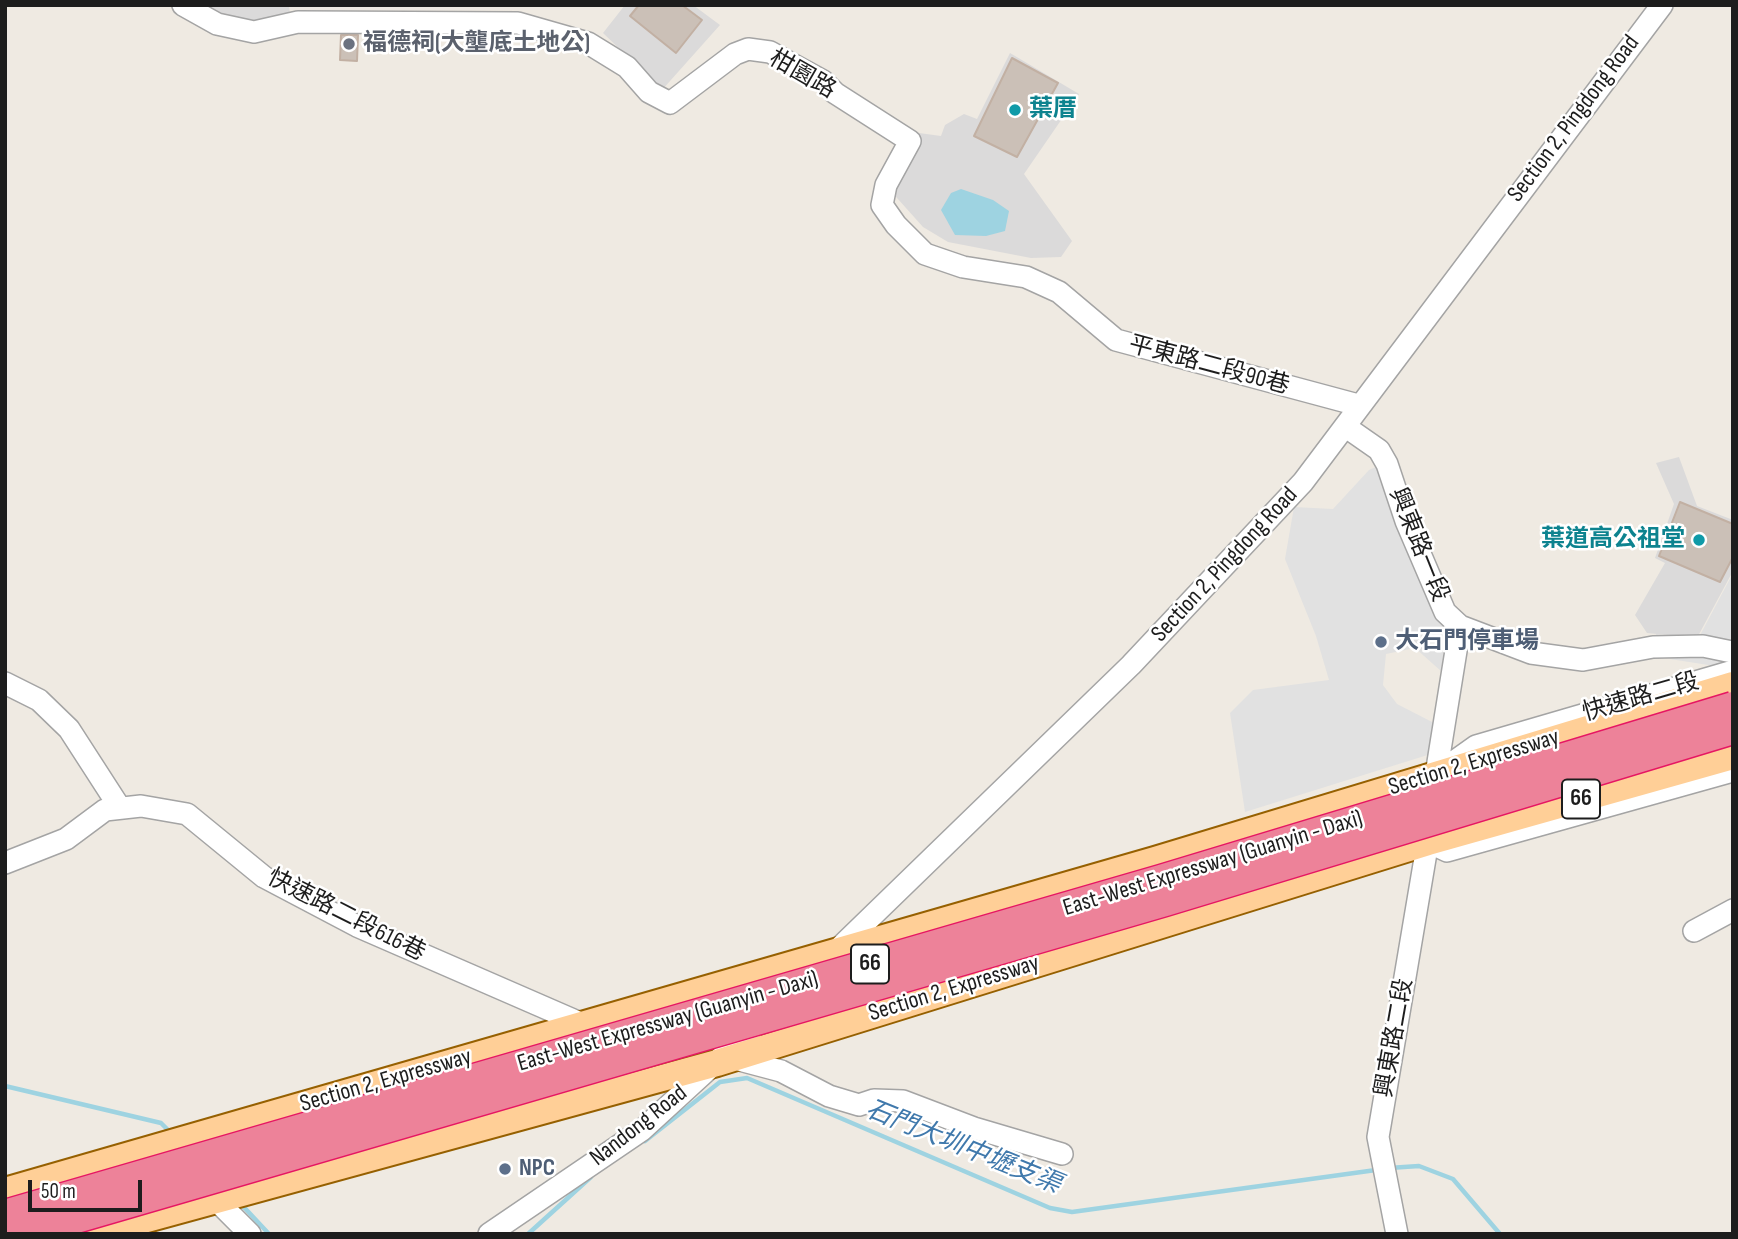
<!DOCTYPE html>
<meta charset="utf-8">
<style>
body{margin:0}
#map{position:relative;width:1738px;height:1239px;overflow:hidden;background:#efeae2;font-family:"Sofia Sans Condensed",sans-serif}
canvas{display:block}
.frame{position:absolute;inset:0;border:7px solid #1d1d1d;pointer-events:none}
.scale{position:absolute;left:28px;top:1180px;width:114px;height:32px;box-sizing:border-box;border:4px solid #1d1d1d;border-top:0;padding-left:9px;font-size:21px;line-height:24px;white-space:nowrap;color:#1d1d1d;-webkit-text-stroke:5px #fff;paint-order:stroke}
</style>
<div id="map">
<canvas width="1738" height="1239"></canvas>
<div class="frame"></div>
<div class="scale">50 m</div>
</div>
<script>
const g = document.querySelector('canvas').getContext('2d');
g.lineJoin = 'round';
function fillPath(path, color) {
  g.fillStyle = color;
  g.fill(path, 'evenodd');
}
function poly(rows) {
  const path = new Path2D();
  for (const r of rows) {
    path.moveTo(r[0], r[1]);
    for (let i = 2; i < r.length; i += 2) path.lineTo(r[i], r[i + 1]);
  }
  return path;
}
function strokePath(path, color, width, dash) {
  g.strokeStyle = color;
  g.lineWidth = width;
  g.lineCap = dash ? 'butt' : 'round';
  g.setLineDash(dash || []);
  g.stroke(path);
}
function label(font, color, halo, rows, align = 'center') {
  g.font = font + ' "Sofia Sans Condensed","Noto Sans TC",sans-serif';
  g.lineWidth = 5;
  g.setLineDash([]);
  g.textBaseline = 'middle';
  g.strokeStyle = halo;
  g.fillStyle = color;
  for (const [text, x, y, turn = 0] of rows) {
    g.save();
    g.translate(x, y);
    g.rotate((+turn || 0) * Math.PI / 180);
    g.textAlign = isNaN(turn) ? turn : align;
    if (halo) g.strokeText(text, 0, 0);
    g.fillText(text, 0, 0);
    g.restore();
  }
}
fillPath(poly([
 [202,5,289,5,290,15,253,25,205,10],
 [625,5,693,5,720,25,662,90,603,33],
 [1010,53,1079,94,1024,174,1072,241,1061,257,1031,258,948,242,923,227,889,189,919,133,941,136,945,125,964,114,977,119],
 [1679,457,1697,506,1733,520,1733,571,1697,638,1647,633,1635,615,1665,563,1655,558,1674,504,1656,463]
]), '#dbdada');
fillPath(poly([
 [1380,465,1449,614,1441,671,1415,648,1386,654,1383,685,1397,704,1436,724,1434,753,1245,812,1230,713,1253,690,1329,680,1316,636,1285,559,1294,507,1333,509,1369,470],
 [1733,573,1733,663,1721,667,1670,659,1665,653,1655,652,1656,634,1698,639]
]), '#e1e1e1');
fillPath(poly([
 [961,189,993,200,1009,211,1005,231,986,236,955,235,941,210,951,193]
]), '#9ed3e1');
strokePath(poly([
 [5,1086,161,1123,171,1133],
 [645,1141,720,1082,747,1078,1050,1208,1072,1212,1376,1170],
 [1389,1168,1419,1166,1453,1179,1500,1234],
 [241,1204,269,1234],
 [528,1234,591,1177]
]), '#9ed3e1', 4.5);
const building = poly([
 [639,5,682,5,702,20,676,53,630,16,639,5],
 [341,35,358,35,357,61,340,60,341,35],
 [1012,58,1058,83,1017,157,974,136,1012,58],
 [1680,502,1733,524,1733,557,1720,582,1659,556,1680,502]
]);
fillPath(building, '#cbc0b7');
strokePath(building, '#c2b0a3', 2);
const minor = poly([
 [183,5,217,24,254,32,298,22,518,23,588,43,627,67,649,92,670,103,735,54,748,49,770,52,823,81,835,93,910,141,886,185,882,205,896,225,925,254,963,267,1026,277,1059,292,1116,340,1358,405],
 [1346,427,1379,450,1387,464,1406,521,1445,612,1460,626,1531,653,1583,660,1653,647,1703,646,1732,652],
 [5,683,39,700,69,729,120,808],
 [1445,768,1476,746,1733,671],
 [1434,787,1460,626],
 [1428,842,1447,851,1733,771],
 [5,863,66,839,105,810,141,806,187,814,264,877,357,926,580,1023],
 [1694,931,1733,910],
 [834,953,1131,665,1303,482,1662,5],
 [732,1058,781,1071,829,1096,859,1105,874,1100,903,1101,974,1128,1062,1154],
 [207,1191,250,1234],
 [489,1234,642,1130,762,1020],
 [1397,1234,1378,1137,1430,829]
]);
const major = poly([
 [5,1191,1155,860,1733,685],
 [92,1234,717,1063,1428,842,1733,756]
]);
strokePath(minor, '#a4a4a4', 24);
strokePath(major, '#966000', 30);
strokePath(minor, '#fff', 21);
strokePath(major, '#ffcf97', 26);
const highwayBridge = poly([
 [5,1215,1161,880,1733,707],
 [21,1234,1165,901,1733,729]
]);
strokePath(highwayBridge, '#e61663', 33, []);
strokePath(highwayBridge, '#ed8299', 30);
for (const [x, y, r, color] of [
 [349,44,7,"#6b7280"],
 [1015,110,7,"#0f9aa8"],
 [1699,540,7,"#0f9aa8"],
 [1381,642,7,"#5c6f8a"],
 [505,1169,7,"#5c6f8a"]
]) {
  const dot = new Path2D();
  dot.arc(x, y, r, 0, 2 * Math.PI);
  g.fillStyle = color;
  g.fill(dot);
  strokePath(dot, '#fff', 2.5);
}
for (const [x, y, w] of [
 [1581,799,38],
 [870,964,38]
]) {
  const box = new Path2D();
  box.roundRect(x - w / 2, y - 19.5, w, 39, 5);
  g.fillStyle = '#fff';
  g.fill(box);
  strokePath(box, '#1d1d1d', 2);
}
label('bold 23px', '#1d1d1d', null, [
 ["66",1581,799],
 ["66",870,964]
]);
label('bold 24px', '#5b616d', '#fff', [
 ["福德祠(大壟底土地公)",363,44]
], 'left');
label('24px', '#1d1d1d', '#fff', [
 ["柑園路",802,75,30],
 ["Section 2, Pingdong Road",1574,119,-53],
 ["平東路二段90巷",1209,366,15],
 ["興東路一段",1418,545,68],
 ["Section 2, Pingdong Road",1225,565,-47],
 ["快速路二段",1641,698,-16],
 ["Section 2, Expressway",1474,763,-17],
 ["East-West Expressway (Guanyin - Daxi)",1213,864,-17],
 ["快速路二段616巷",346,916,27],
 ["Section 2, Expressway",954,989,-17],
 ["East-West Expressway (Guanyin - Daxi)",668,1022,-16],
 ["興東路二段",1395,1038,-80],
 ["Section 2, Expressway",386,1081,-16],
 ["Nandong Road",639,1126,-38]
]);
label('bold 24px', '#0d838f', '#fff', [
 ["葉厝",1029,110],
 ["葉道高公祖堂",1685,540,"right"]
], 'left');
label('bold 24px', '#4e5e75', '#fff', [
 ["大石門停車場",1395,642],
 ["NPC",519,1169]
], 'left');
label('italic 26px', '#4079ac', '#fff', [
 ["石門大圳中壢支渠",963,1148,22]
]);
</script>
